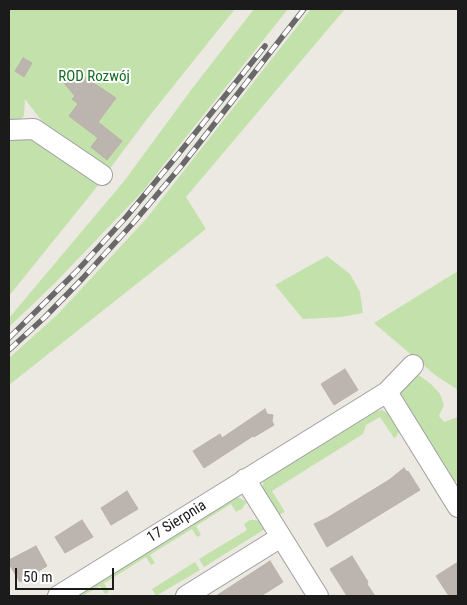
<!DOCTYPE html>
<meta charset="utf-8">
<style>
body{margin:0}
#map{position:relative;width:467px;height:605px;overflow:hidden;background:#ece9e2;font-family:"Roboto Condensed",sans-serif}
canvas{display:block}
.frame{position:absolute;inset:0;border:10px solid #1b1b1b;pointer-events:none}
.scale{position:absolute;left:15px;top:568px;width:99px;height:22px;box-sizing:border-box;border:2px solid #1b1b1b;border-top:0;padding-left:6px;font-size:15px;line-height:18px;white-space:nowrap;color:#1b1b1b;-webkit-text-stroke:4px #fff;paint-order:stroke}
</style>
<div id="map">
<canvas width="467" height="605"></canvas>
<div class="frame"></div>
<div class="scale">50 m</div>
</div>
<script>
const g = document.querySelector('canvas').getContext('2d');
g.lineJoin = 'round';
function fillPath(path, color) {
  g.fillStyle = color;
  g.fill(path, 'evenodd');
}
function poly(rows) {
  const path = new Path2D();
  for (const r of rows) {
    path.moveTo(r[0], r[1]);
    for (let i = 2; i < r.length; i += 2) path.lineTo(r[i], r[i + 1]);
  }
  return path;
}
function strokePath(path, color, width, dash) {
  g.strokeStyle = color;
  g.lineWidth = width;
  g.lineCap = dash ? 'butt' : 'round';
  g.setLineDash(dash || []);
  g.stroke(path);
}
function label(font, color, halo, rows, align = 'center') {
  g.font = font + ' "Roboto Condensed",sans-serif';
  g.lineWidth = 4;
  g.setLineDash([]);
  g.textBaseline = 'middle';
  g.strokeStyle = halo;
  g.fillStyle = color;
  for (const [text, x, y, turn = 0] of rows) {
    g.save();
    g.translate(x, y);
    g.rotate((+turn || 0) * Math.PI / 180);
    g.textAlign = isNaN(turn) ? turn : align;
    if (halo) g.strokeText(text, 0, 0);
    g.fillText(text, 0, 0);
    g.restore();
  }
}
fillPath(poly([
 [9,9,235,9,147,119,108,171,48,129,25,99,24,116,14,126,9,126],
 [254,9,288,9,143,191,53,285,9,327,9,318,125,180,191,90],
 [311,9,345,9,186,197,206,229,9,385,9,358,58,314,146,219],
 [26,137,100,183,9,296,9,138],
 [327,256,350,274,360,292,363,313,341,317,303,319,275,285],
 [458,271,458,390,435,375,374,323],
 [416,373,431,384,440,394,444,405,439,416,444,422,458,417,458,480,451,484,399,393],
 [382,410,387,413,399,432,396,437,394,438,380,417,366,425,363,434,272,491,285,512,293,508,279,515,262,489,264,480,377,411],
 [238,497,247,502,242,509,236,512,231,504,196,526,201,535,197,537,192,529,150,555,155,563,151,565,146,557,108,581,104,583,109,592,105,594,100,586,83,596,69,596],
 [255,520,259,521,265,529,204,567,199,559,247,530,244,524,250,520],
 [195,562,200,570,156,596,152,589]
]), '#c3e2ab');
const building = poly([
 [23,58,32,63,24,77,15,71,23,58],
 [77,72,116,98,98,122,122,141,107,160,91,147,98,138,69,116,78,104,72,99,75,96,64,83,77,72],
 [345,369,358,390,334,405,321,384,345,369],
 [265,409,267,414,273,415,272,421,274,425,254,437,253,436,204,468,193,451,220,434,222,438,265,409],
 [404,468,407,472,408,471,420,490,327,547,314,524,327,518,389,480,404,468],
 [127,491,138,509,111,525,101,508,127,491],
 [82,520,93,537,65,553,55,537,82,520],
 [36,546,47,566,20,582,9,564,9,560,36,546],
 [352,556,368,582,367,584,375,596,347,596,330,569,352,556],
 [270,561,283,582,261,596,216,596,270,561],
 [458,562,458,596,449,596,436,576,458,562]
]);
fillPath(building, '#bcb5af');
strokePath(building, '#bcb1a6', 1);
const minor = poly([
 [9,130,34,129,102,175],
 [387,392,458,507],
 [245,479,318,596],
 [58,596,387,392,413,365],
 [186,596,281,537]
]);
strokePath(minor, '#9f9f9f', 22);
strokePath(minor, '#fff', 20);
const rail = poly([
 [9,338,76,272,127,216,176,157,265,46],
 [9,350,45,317,83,278,134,222,183,164,304,9]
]);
strokePath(rail, '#696969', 5.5);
strokePath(rail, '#fff', 4, [11]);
label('15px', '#156d22', '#fff', [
 ["ROD Rozwój",94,77]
]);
label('15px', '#1b1b1b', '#fff', [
 ["17 Sierpnia",177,522,-32]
]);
</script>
